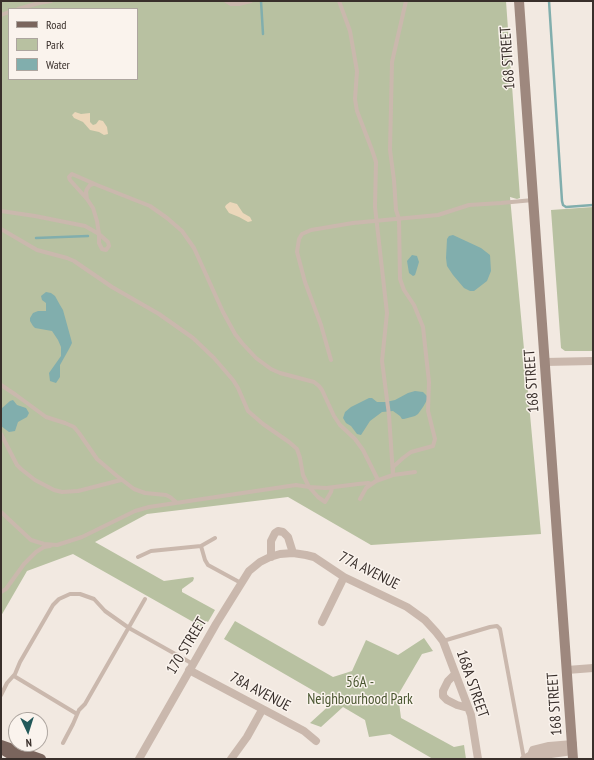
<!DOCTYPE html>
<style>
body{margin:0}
#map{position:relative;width:594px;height:760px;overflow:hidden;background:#f2e9e1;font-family:"PT Sans Narrow",sans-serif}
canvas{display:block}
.frame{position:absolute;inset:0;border:2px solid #392f2b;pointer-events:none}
.legend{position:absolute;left:8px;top:8px;width:130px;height:72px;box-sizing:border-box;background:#faf3ed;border:1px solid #ada59f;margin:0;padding:5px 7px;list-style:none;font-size:12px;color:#392f2b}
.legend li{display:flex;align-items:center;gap:8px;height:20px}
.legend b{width:20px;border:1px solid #ada59f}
.north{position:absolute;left:8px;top:712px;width:40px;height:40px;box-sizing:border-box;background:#faf3ed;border:1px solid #ada59f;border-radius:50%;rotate:176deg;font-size:11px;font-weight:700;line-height:16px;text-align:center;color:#392f2b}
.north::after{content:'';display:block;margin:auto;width:14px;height:18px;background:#225859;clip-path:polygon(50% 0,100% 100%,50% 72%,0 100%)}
</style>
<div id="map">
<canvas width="594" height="760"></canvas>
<div class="frame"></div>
<ul class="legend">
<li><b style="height:5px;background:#7a655d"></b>Road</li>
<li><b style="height:11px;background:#b8c1a1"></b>Park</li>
<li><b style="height:11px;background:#81aead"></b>Water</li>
</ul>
<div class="north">N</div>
</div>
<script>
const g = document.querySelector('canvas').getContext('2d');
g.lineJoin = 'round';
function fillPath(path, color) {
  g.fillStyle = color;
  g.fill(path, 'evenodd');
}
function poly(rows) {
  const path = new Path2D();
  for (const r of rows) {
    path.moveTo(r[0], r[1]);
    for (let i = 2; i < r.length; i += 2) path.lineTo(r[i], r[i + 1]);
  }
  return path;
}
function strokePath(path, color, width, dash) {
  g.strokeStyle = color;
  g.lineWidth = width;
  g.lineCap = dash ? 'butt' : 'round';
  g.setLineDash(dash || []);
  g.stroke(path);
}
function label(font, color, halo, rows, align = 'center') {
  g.font = font + ' "PT Sans Narrow",sans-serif';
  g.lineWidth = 3;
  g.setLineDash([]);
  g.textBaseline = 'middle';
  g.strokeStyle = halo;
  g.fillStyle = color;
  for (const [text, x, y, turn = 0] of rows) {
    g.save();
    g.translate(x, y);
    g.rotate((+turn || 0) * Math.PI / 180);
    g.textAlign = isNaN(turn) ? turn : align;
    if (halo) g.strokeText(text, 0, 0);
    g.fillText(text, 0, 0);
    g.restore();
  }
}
fillPath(poly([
 [1,1,506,1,520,198,517,199,510,197,541,534,371,545,288,497,147,514,95,542,164,581,193,577,194,578,193,581,182,589,182,592,215,610,208,622,206,621,202,627,73,554,27,571,1,616],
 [9,9,137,9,137,79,9,79],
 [593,207,593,351,565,351,561,348,551,210],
 [235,621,333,677,352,671,366,640,398,655,424,638,433,651,422,654,398,695,401,718,454,747,464,745,466,759,433,759,390,734,369,737,365,720,343,707,321,727,310,723,333,702,224,639]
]), '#b8c1a1');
fillPath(poly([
 [75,112,81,114,90,113,90,122,93,125,96,124,99,120,103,121,107,127,108,134,104,135,99,132,90,130,83,122,74,118,72,115],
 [230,202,237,204,243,213,250,217,252,221,248,222,239,217,229,213,225,207,226,205]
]), '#ebd7ba');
fillPath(poly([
 [453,235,481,248,490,255,491,271,487,281,474,291,470,291,464,288,453,275,447,266,446,258,447,239,449,236],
 [412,255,417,256,419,262,416,272,415,275,413,276,409,273,407,261],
 [46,292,51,293,55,296,60,305,63,310,71,339,72,343,69,349,60,365,60,377,56,383,50,381,49,373,61,356,61,347,58,340,52,331,35,328,33,326,30,321,30,318,33,313,38,311,46,311,46,303,42,300,41,296],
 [415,391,423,392,427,396,427,400,423,407,418,414,415,416,404,419,402,419,400,416,393,411,382,412,370,421,361,435,357,434,351,426,346,423,343,418,345,412,351,407,369,398,372,398,377,402,386,402,395,400,408,393],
 [13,400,17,405,26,408,29,413,27,417,18,422,15,431,9,432,1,426,1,409,10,401]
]), '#81aead');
strokePath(poly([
 [261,1,263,34],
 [549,1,562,201,563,205,566,207,593,205],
 [36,238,88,236]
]), '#81aead', 2.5);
strokePath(poly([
 [226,1,231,4,239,4,251,1],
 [339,1,350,31,357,71,355,99,357,111,372,150,376,162,375,207,387,313,382,361,389,415,393,475],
 [18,9,39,3,51,1],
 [1,15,9,12],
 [87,199,86,192,87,189,90,185,93,184],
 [1,211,35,216,85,226,99,234,108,242,109,246,106,250,102,249,99,243,99,234,97,221,93,208,87,199,70,180,69,177,72,174,97,185,150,206,167,218,182,231,194,248,223,312,235,334,242,343,256,358,271,369,280,373,314,382,319,386,322,390,334,416,340,425,355,439,363,450,378,480],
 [1,229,37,250,67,258,74,261,112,287,159,314,193,338,214,358,233,380,238,388,248,411,263,424,289,442,297,449,300,458,303,475,309,487,326,488,358,484,368,483,371,484],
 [331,360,321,325,305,282,297,252,299,239,302,234,311,230,353,223,438,215,469,205,501,203,533,200],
 [1,385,16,395,46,417,65,423,74,427,79,433,97,459,117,476,134,489,145,493,166,495,170,497,176,502],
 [1,434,17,465,21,469,35,480,54,490,62,492,78,491,121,480],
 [393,471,393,467,403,458,411,452,433,446,435,439,428,411,429,382,423,327,414,305,404,290,400,279,399,219,396,210,394,180,390,150,392,62,406,1],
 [360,499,366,488,376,481,393,475,415,472],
 [1,512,31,540,44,544,57,545,82,537,135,511,149,507,296,485,309,487,318,497,325,502,331,492,332,488],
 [201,546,205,560,208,565,241,583],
 [138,557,151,551,201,546,215,538],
 [1,592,6,589,24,564,36,552,44,547,50,546],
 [443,641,490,627,497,626,500,629,524,759],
 [14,676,77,714],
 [1,695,7,683,15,674,20,662,53,605,59,599,70,594,80,594,94,599,105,611,129,628,193,664],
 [63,743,73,724,79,710,85,704,145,599]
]), '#cab8ad', 4);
strokePath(poly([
 [545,362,593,361],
 [271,557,271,541,275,533,278,531,283,532,288,537,293,553],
 [322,622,344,577],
 [189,670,304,731,316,741],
 [567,670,593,668],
 [455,674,448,681,443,691,443,696,447,700,457,705,468,708],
 [531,755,536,756,573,751],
 [139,759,216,624,249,571,260,562,270,557,280,554,293,553,306,555,314,557,344,577,407,607,425,620,436,632,443,641,471,715,478,759],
 [231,759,247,737,262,710],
 [524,759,531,755,533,750,549,746,573,744]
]), '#cab8ad', 8);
strokePath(poly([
 [519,1,573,759]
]), '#9e887e', 10);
strokePath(poly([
 [1,745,41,759],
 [3,750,18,759]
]), '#7a655d', 10);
label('15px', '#392f2b', '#faf3ed', [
 ["168 STREET",508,58,-94],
 ["168 STREET",532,381,-94],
 ["77A AVENUE",369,571,27],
 ["170 STREET",187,646,-59],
 ["168A STREET",472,684,71],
 ["78A AVENUE",260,692,28],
 ["168 STREET",555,704,-94]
]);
label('15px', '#4a5630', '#faf3ed', [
 ["56A -",360,683],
 ["Neighbourhood Park",360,700]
]);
</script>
